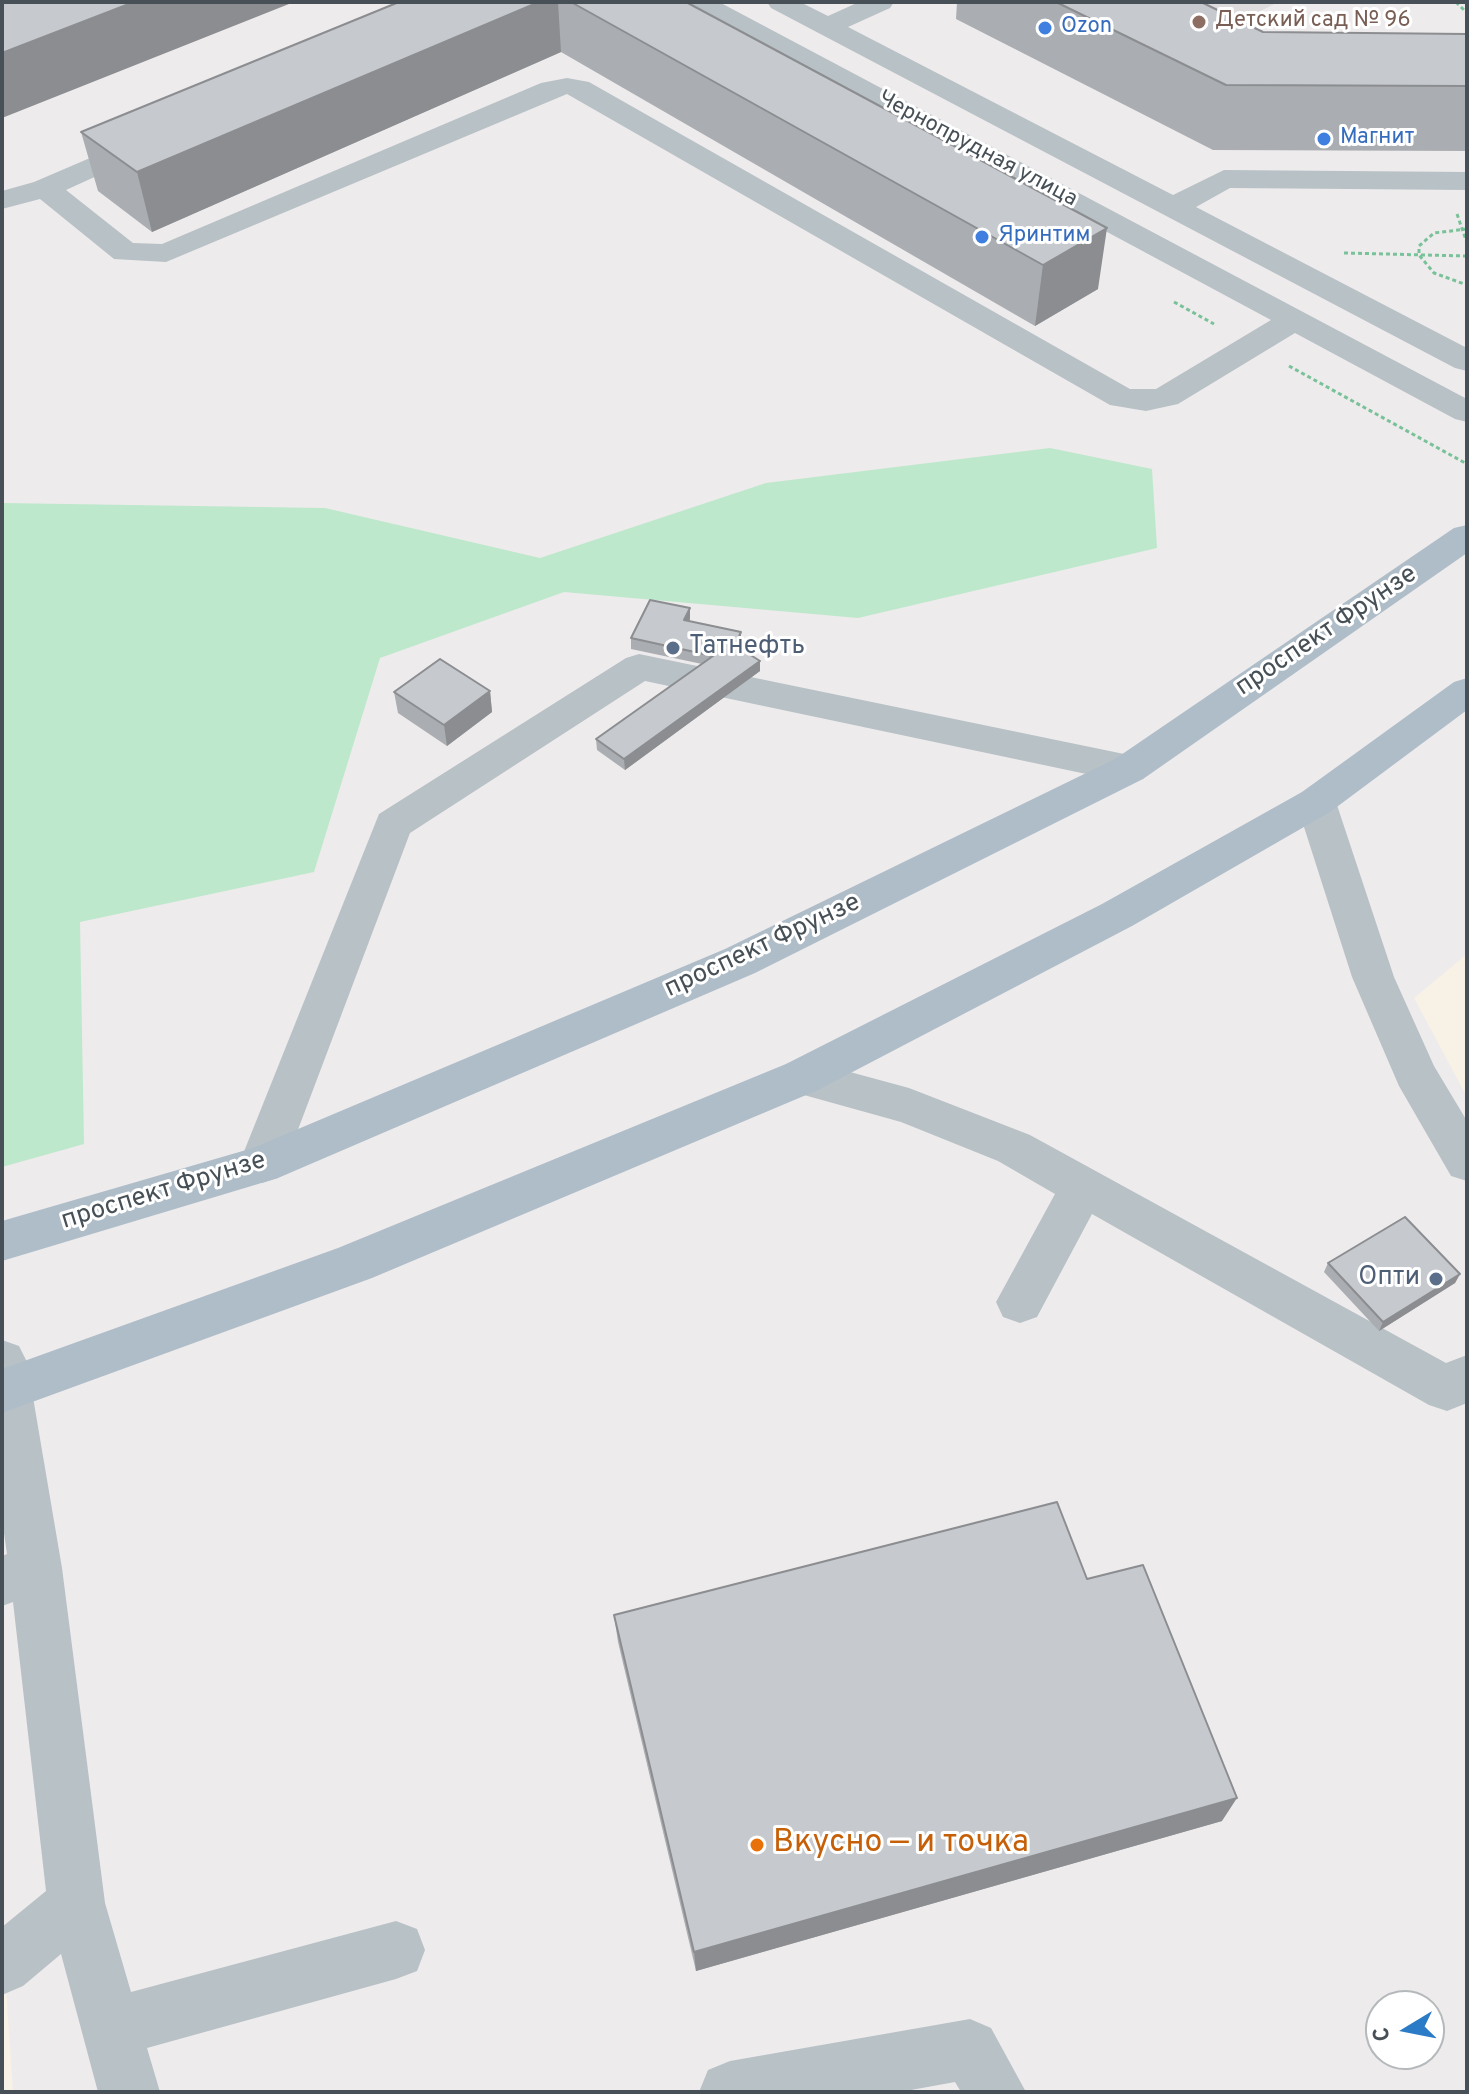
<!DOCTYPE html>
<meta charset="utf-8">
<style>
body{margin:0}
#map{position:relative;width:1469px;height:2094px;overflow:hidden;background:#eeebec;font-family:Overpass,sans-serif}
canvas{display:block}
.frame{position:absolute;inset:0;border:4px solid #465056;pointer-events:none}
.north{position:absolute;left:1365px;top:1990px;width:80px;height:80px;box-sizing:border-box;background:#fff;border:2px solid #b5b9bb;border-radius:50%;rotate:260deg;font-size:22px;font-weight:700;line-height:32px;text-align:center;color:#465056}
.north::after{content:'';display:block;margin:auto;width:28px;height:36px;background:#2c7bc7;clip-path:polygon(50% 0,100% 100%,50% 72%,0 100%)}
</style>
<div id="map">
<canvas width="1469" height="2094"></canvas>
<div class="frame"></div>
<div class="north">С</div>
</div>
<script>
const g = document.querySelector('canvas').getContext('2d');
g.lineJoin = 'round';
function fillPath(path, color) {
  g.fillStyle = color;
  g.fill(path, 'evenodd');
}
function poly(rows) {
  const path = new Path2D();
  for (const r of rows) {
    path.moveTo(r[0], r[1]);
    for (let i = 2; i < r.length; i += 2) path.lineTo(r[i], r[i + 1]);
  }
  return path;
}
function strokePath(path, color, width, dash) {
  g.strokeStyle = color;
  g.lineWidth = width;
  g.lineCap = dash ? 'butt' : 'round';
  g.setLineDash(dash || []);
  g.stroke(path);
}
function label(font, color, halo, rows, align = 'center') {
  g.font = font + ' Overpass,sans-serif';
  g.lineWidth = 6;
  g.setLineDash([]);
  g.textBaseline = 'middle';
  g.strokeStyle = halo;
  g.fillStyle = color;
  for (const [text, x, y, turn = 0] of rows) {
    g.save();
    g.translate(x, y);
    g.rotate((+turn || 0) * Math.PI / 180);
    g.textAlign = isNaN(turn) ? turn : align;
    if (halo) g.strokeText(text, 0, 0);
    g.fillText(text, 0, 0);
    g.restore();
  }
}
fillPath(poly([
 [1467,954,1467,1097,1414,998],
 [2,1928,13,2092,2,2092]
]), '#f8f1e5');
fillPath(poly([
 [1115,2,1278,2,1201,42]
]), '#dfdcdd');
fillPath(poly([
 [1050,448,1152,469,1157,548,858,618,564,592,380,658,314,872,80,922,84,1144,2,1167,2,503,325,508,540,558,766,483]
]), '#bde8cb');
strokePath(poly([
 [1456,2,1467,13],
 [1457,214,1467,243],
 [1467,229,1434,233,1419,246,1419,255,1434,273,1467,285],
 [1344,253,1467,256],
 [1174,302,1214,324],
 [1289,366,1467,464]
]), '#79c299', 3, [4, 3]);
fillPath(poly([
 [686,2,719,2,1467,399,1467,422,1455,419,1295,333,1178,404,1146,411,1110,405,567,94,166,262,114,259,40,199,2,209,2,191,34,182,146,134,156,137,161,143,156,149,66,190,133,243,162,244,541,83,567,78,589,82,1130,389,1156,389,1271,320,690,8,686,2],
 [767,2,800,2,828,16,859,2,894,2,890,8,848,27,1173,195,1224,170,1467,172,1467,190,1230,188,1196,207,1467,348,1467,371,1455,368,771,8,767,2],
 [639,654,1129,755,1143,759,1149,769,1143,779,1129,783,645,681,410,833,285,1164,278,1178,262,1183,246,1178,239,1164,379,814,626,658,639,654],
 [1316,788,1330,792,1336,802,1394,977,1434,1066,1467,1121,1467,1181,1451,1176,1399,1086,1352,977,1296,802,1302,792,1316,788],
 [802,1059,909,1088,1030,1135,1446,1363,1467,1355,1467,1403,1447,1411,1429,1405,1092,1214,1037,1317,1020,1323,1003,1317,996,1302,1055,1194,998,1161,901,1122,786,1090,780,1077,786,1064,802,1059],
 [2,1340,19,1346,27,1362,62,1568,105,1903,131,1992,396,1921,417,1929,425,1950,417,1971,396,1979,147,2048,160,2092,98,2092,61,1954,23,1986,2,1995,2,1927,46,1891,13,1602,2,1606,2,1556,7,1554,2,1519,2,1340],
 [970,2019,991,2028,1026,2092,961,2092,955,2082,900,2092,699,2092,708,2070,730,2061,970,2019]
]), '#b8c1c6');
fillPath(poly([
 [1467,525,1467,553,1143,779,755,973,278,1178,2,1261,2,1221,253,1148,725,949,1115,759,1454,528,1467,525],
 [1467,678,1467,710,1330,812,1132,926,818,1090,372,1278,2,1413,2,1369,338,1248,786,1064,1102,904,1302,792,1454,682,1467,678]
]), '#aebdc8');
fillPath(poly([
 [399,2,686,2,1098,289,1035,326,561,52,152,232,98,191,81,132],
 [957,2,1201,2,1263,32,1467,34,1467,151,1213,150,956,19],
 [690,619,689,621,741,632,741,643,739,647,760,661,760,671,625,770,597,750,596,739,702,664,631,649,631,638],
 [490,691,492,712,447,746,398,713,394,692],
 [1328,1263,1460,1274,1455,1283,1379,1331,1324,1272],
 [1087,1579,1222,1821,696,1971,618,1642,614,1615]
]), '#aaadb1');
fillPath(poly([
 [134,2,294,2,2,118,2,53],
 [539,2,558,2,561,52,152,232,137,172],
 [1107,228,1098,289,1035,326,1043,265],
 [690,608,690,619,685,630,684,620],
 [741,632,741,643,735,655,735,645],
 [760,661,760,671,625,770,624,759],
 [490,691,492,712,447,746,444,725],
 [1460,1274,1455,1283,1379,1331,1383,1322],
 [1237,1798,1222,1821,696,1971,694,1952]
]), '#8b8d90');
const building = poly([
 [2,2,134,2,2,53,2,2],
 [399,2,539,2,137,172,81,132,399,2],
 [571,2,686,2,1107,228,1043,265,571,2],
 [1056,2,1201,2,1263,32,1467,34,1467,86,1226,85,1056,2],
 [650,600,690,608,684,620,741,632,735,645,760,661,624,759,596,739,713,656,631,638,650,600],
 [440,659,490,691,444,725,394,692,440,659],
 [1405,1217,1460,1274,1383,1322,1328,1263,1405,1217],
 [1057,1502,1087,1579,1143,1565,1237,1798,694,1952,614,1615,1057,1502]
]);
fillPath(building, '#c6c9ce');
strokePath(building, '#8b8d90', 2);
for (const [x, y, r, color] of [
 [1199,22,8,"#8d6e63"],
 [1045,28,8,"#3f7fe0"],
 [1324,139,8,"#3f7fe0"],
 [982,237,8,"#3f7fe0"],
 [673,648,8,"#5c6f8a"],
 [1436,1279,8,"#5c6f8a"],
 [757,1845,8,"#e8710a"]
]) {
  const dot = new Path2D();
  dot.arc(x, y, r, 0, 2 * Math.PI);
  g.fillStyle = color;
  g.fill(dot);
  strokePath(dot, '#fff', 3);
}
label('22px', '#785e54', '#fff', [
 ["Детский сад № 96",1215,22]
], 'left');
label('22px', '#366cbe', '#fff', [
 ["Ozon",1061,28],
 ["Магнит",1340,139],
 ["Яринтим",998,237]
], 'left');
label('22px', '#465056', '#fff', [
 ["Чернопрудная улица",977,150,28]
]);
label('26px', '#465056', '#fff', [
 ["проспект Фрунзе",1327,632,-34],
 ["проспект Фрунзе",763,947,-25],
 ["проспект Фрунзе",164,1192,-17]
]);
label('26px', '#4e5e75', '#fff', [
 ["Татнефть",689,648],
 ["Опти",1420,1279,"right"]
], 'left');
label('32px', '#c56008', '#fff', [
 ["Вкусно — и точка",773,1845]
], 'left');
</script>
